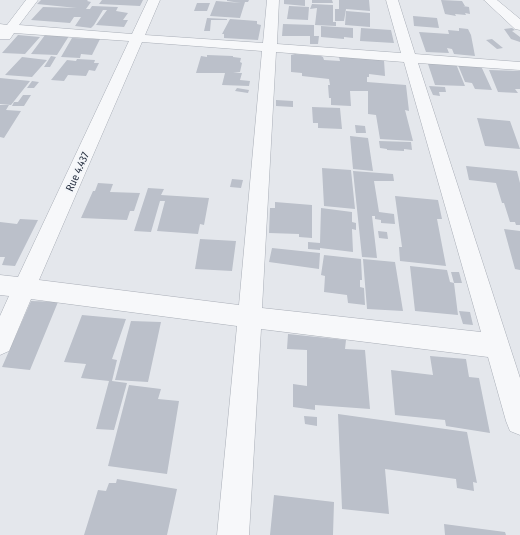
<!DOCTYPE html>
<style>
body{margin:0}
canvas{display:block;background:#e4e7ec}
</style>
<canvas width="520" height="535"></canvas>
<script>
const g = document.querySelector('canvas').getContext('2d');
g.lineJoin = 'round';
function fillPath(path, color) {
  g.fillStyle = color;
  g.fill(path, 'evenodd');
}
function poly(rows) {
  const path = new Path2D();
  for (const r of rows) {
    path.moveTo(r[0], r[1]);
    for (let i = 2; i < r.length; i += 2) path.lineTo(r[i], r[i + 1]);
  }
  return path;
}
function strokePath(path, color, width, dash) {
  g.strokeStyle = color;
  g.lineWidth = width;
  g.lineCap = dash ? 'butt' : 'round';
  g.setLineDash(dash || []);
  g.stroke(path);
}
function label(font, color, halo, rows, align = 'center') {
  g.font = font + ' "Fira Sans Condensed",sans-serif';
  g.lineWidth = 4;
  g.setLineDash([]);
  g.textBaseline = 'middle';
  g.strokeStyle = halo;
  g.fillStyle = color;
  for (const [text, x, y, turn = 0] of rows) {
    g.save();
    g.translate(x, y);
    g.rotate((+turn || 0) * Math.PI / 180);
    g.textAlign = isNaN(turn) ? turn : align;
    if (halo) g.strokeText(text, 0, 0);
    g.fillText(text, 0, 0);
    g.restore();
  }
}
fillPath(poly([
 [41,0,88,0,87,1,91,2,86,9,90,9,92,6,118,7,116,11,128,13,123,20,128,20,124,27,96,25,107,10,103,10,94,25,91,28,75,26,81,17,74,17,70,23,31,20,43,7,77,8,37,4],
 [102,0,143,0,140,6,99,4],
 [227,0,249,0,248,2,245,2,240,18,210,16,216,1,241,3,227,1],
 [284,0,305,0,305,6,284,4],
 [312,0,332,0,333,3,312,3],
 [339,0,369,0,370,11,346,9,344,21,335,21,335,9,339,9],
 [441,0,462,1,465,6,463,6,469,7,470,14,465,13,466,15,455,14,456,16,445,14],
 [197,3,210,3,207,11,194,11],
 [312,4,333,5,333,22,336,22,336,26,315,25,317,8,310,9],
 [289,6,309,7,308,20,287,19],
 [346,11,370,13,370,27,345,25],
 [413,16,437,18,439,28,414,26],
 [207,18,227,19,227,20,211,20,210,31,204,31],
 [230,19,257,21,257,24,261,25,258,40,224,38,224,34,222,34],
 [283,24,314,25,314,36,319,36,318,44,310,44,310,36,282,36],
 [321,26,353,28,353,38,344,37,344,39,321,37],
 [361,28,391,30,394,43,360,41],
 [459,28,468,29,471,35,475,56,454,54,452,49,447,48,449,53,426,52,419,32,449,34,448,30,459,31],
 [512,28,515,30,512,31,520,37,520,42,511,39,504,29],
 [18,35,40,37,25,54,2,53],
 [45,35,69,36,57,55,31,54],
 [72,38,100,39,92,55,81,54,80,58,61,57],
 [492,39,503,48,497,49,486,40],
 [295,54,321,56,323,57,324,60,340,61,339,57,384,60,385,76,369,74,369,77,367,77,367,82,406,85,409,111,405,110,413,141,380,139,376,115,368,114,368,91,350,91,351,106,331,105,331,98,329,98,328,85,330,85,329,79,302,76,302,73,291,72,291,55],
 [207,55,233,56,233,57,241,58,240,62,242,63,240,72,233,73,242,73,240,80,250,81,249,86,222,85,225,73,196,73,201,56,207,57],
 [51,56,56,57,50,67,44,67],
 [22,57,47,60,32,77,5,75],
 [77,59,95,60,94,63,99,63,95,71,89,70,86,76,68,75,64,81,51,80,67,60,76,61],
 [428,64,456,64,465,86,435,85],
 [458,65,481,66,492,90,475,89,472,83,465,82],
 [489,70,520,71,520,89,515,89,518,93,498,92],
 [0,78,30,81,11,105,0,104],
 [32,81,39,82,34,88,27,88],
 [429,86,445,87,446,92,439,92,440,96,433,95],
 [237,88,249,90,248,93,235,91],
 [23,95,31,95,24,106,12,106,14,102,18,102],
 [276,100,293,101,293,107,276,106],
 [0,105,9,105,6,110,21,111,4,138,0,137],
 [312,107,340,108,342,129,318,128,318,123,313,123],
 [477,118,510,121,520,149,485,146],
 [355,125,365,126,366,133,356,133],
 [350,136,368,138,373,171,353,169],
 [379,141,411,142,412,150,404,149,404,151,387,150,387,149,380,148],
 [466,166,517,171,520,183,520,225,516,225,515,222,510,222,504,203,502,203,496,183,469,180],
 [322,168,351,170,355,209,324,206],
 [353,171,393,174,394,181,374,181,379,212,394,214,395,224,381,223,381,220,375,219,375,216,372,216,377,258,362,257],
 [232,179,243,180,241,188,230,187],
 [98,183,113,184,110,192,140,193,134,211,130,211,127,220,81,218,93,191,95,191],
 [148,188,164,189,161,195,209,198,204,225,200,224,198,234,157,231,165,201,160,201,151,232,134,231],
 [395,196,438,200,442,219,437,219,446,266,400,261,399,247,402,247],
 [275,202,312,205,312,238,299,237,299,234,269,233,270,208,275,208],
 [321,208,352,212,352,222,356,223,356,230,352,229,353,252,320,248,320,250,308,249,308,242,320,243],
 [20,219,38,220,15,266,2,265,5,257,0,257,0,222,17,224],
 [504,229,520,231,520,270,515,269],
 [378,231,387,232,388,239,379,238],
 [200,239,236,241,232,271,195,269],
 [272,248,320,253,319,269,269,262],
 [324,255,361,259,362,280,360,280,360,287,364,288,365,305,348,303,347,295,324,292,325,276,321,275],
 [363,259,395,262,403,311,367,309],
 [410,266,447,270,450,282,454,283,458,315,415,311],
 [451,272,459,272,462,283,454,283],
 [31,301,58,302,30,370,2,367],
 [459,311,470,312,473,325,463,324],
 [82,315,126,319,112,359,117,360,112,381,127,383,114,430,96,429,109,381,81,378,86,364,64,362],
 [131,321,161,322,148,382,115,380],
 [288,334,346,340,345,349,365,350,370,409,315,405,315,410,293,407,293,384,307,386,307,350,287,349],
 [430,356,466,359,469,377,479,378,490,433,446,426,445,420,395,415,391,370,433,375],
 [129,385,161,389,158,399,179,401,167,474,108,466],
 [338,414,467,432,477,483,473,482,474,491,457,488,456,479,385,469,389,514,342,509],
 [304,416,317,417,317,426,305,424],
 [117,479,177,489,167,535,84,535,98,490,106,491,109,483,116,483],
 [274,495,334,502,333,535,270,535],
 [444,524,505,532,506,535,445,535]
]), '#bbc0ca');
const minor = poly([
 [26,0,38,0,19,25,132,34,148,0,160,0,145,35,263,43,267,0,279,0,277,44,401,53,386,0,398,0,415,54,520,62,520,70,418,63,520,378,520,435,510,431,506,421,488,357,261,329,249,535,217,535,237,326,31,299,9,351,0,355,0,316,9,296,0,295,0,275,18,277,129,41,14,33,10,39,0,39,0,24,7,25,26,0],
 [142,42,262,51,239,305,39,280,142,42],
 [276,52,404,62,481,332,262,308,276,52],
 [484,0,497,0,520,19,520,30,515,29,484,0]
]);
strokePath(minor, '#a9aeb7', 1);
fillPath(minor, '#f7f8fa');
label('11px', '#2b3445', '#f4f6f9', [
 ["Rue 4.437",78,172,-66]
]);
</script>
